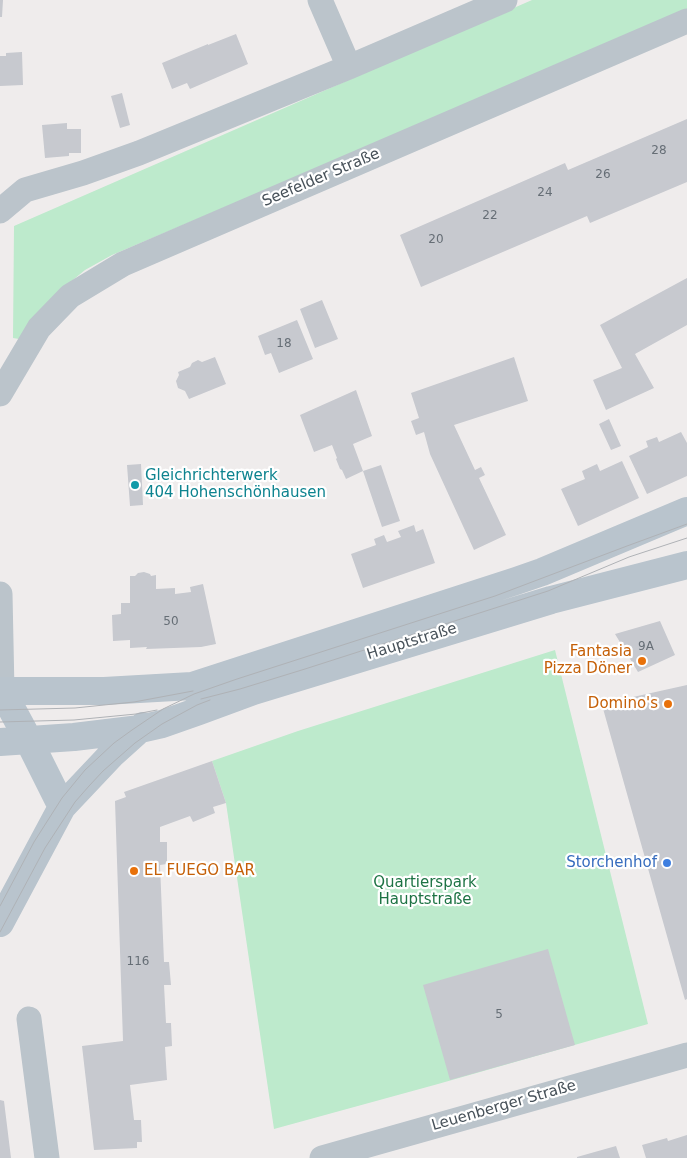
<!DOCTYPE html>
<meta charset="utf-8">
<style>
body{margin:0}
canvas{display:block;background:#efecec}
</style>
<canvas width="687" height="1158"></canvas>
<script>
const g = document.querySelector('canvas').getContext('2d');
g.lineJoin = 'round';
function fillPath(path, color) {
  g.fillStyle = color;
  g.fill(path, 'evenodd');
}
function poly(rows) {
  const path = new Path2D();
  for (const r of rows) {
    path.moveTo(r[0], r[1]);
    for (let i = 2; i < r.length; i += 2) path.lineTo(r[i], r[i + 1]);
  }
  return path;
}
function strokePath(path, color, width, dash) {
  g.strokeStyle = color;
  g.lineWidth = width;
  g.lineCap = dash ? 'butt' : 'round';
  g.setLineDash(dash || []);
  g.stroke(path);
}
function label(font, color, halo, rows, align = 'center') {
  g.font = font + ' "DejaVu Sans",sans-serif';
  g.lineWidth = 4.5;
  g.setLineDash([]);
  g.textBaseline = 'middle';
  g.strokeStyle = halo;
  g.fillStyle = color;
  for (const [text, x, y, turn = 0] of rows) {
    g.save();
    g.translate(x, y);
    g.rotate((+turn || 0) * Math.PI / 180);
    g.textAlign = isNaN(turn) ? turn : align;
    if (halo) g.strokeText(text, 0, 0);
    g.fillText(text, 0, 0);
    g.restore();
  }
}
fillPath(poly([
 [532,0,687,0,687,12,112,255,85,270,56,294,19,339,13,338,14,226],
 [555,650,648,1024,438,1084,274,1129,226,803,212,761,298,731]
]), '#bdeacc');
fillPath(poly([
 [0,0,3,0,2,17,0,17],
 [236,34,248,64,190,89,187,83,172,89,162,63,208,44,208,45],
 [22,52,23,85,0,86,0,56,6,56,6,53],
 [122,93,130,125,120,128,111,96],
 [687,119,687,182,590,223,587,216,421,287,400,235,565,163,568,170],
 [67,123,67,129,81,129,81,153,69,153,69,156,45,158,42,125],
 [687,278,687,325,635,354,654,388,606,410,593,380,622,368,600,325],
 [322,300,338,339,315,348,300,309],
 [297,320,313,359,279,373,271,353,265,355,258,336],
 [215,357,226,384,189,399,185,391,178,388,176,381,179,375,178,372,190,367,192,363,198,360,202,362],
 [514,357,528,401,454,425,475,470,481,467,485,475,479,478,506,535,474,550,430,454,424,432,416,435,411,421,419,418,411,393],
 [356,390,372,436,353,444,363,471,346,479,342,470,340,469,336,459,337,458,332,445,314,452,300,415],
 [609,419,621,446,611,450,599,424],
 [681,432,687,443,687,476,647,494,629,456,648,447,646,441,657,437,659,442],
 [622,461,639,498,578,526,561,489,585,479,582,471,597,464,600,471],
 [141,464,143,505,130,506,127,465],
 [381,465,400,521,382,527,363,471],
 [414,525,416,532,423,529,435,563,363,588,351,554,376,545,374,539,384,535,387,542,401,537,398,531],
 [144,572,150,574,151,576,156,575,156,589,175,588,175,594,191,592,190,587,203,584,216,644,201,647,146,649,147,647,130,648,130,640,113,641,112,615,121,614,121,603,130,603,130,576,135,576,138,573],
 [660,621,675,655,638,672,615,634],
 [687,685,687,999,685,1000,602,705,633,697],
 [212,761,226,803,213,807,215,813,193,822,190,816,160,827,160,842,167,842,167,864,160,865,164,962,169,962,171,985,164,985,166,1023,171,1023,172,1046,165,1047,167,1080,130,1085,134,1120,141,1120,142,1142,137,1142,137,1148,94,1150,82,1046,123,1041,115,801,126,797,124,792],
 [548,949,575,1045,450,1080,423,985],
 [0,1100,4,1101,11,1158,0,1158],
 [687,1135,687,1158,646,1158,642,1145,667,1138,668,1141],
 [616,1146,620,1158,577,1158,577,1157]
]), '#c7c9cf');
strokePath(poly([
 [320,0,349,67],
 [0,211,25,190,83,173,139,153,349,67,505,0],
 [0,394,39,328,70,296,123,264,687,21],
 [0,594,2,691],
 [29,1019,47,1158],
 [322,1158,687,1055]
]), '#bbc4cb', 25);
strokePath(poly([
 [0,691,104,691,192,686,516,581,542,572,687,511],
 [2,691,29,741,62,807],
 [0,742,74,737,140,729,162,724,199,711,253,691,551,600,687,565],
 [0,923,62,807,113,753,143,726]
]), '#b9c4cd', 28);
strokePath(poly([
 [201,699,240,689,305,669,548,591,629,557,687,538],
 [0,710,75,708,104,705,134,702,193,691],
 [0,722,74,720,136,714,157,710],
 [0,906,34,842,62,798,85,770,114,743,132,730,163,709,194,694,237,679,495,596,627,546,687,524],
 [0,932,45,848,75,802,89,786,103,771,135,743,162,724,197,705,210,700]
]), '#afb2b6', 1);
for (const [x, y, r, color] of [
 [135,485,5,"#0f9aa8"],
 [642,661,5,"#e8710a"],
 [668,704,5,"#e8710a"],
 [667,863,5,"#3f7fe0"],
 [134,871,5,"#e8710a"]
]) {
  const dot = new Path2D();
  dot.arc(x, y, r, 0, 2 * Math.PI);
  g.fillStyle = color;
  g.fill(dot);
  strokePath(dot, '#fff', 2);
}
label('12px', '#666e76', null, [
 ["28",659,151],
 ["26",603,175],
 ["24",545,193],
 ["22",490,216],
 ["20",436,240],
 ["18",284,344],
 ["50",171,622],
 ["9A",646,647],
 ["116",138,962],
 ["5",499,1015]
]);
label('15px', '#465058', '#fff', [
 ["Seefelder Straße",321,178,-23],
 ["Hauptstraße",412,642,-17],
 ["Leuenberger Straße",504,1106,-16]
]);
label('15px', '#0d838f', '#fff', [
 ["Gleichrichterwerk",145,476],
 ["404 Hohenschönhausen",145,493]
], 'left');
label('15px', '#c56008', '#fff', [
 ["Fantasia",632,652],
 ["Pizza Döner",632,669],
 ["Domino's",658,704],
 ["EL FUEGO BAR",144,871,"left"]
], 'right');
label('15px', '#366cbe', '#fff', [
 ["Storchenhof",657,863]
], 'right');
label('15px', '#1d7344', '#fff', [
 ["Quartierspark",425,883],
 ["Hauptstraße",425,900]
]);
</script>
